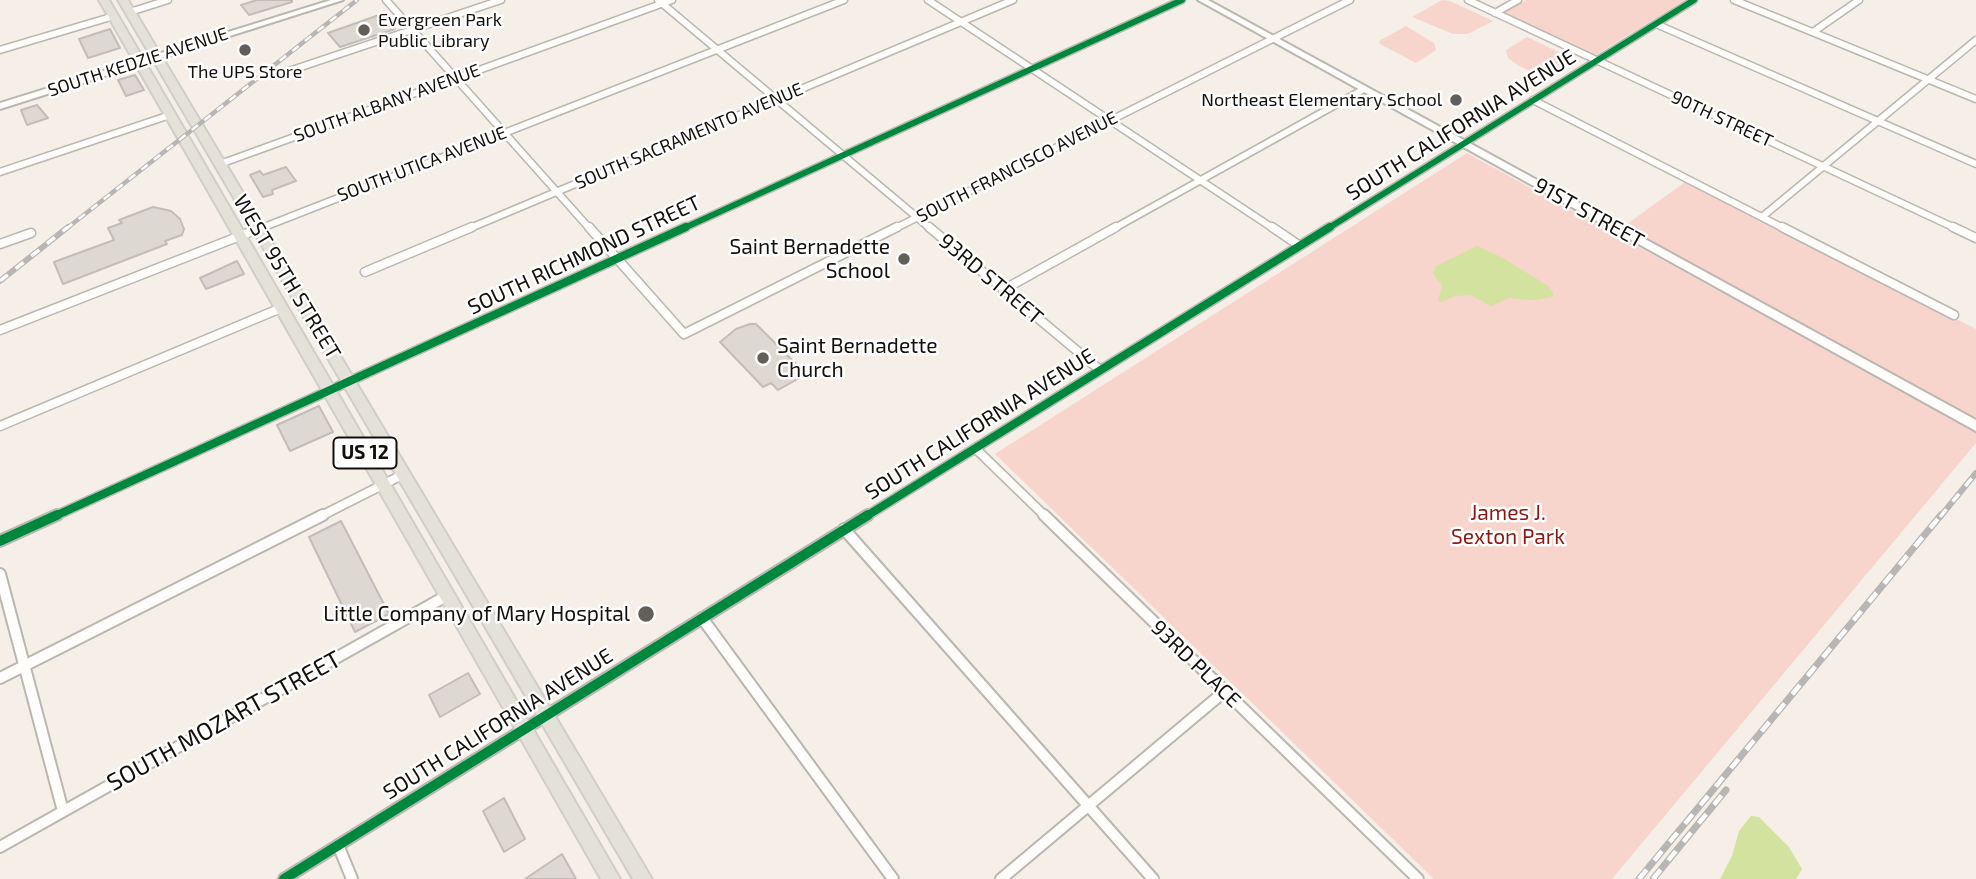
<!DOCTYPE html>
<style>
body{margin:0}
canvas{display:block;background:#f5efe8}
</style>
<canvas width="1976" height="879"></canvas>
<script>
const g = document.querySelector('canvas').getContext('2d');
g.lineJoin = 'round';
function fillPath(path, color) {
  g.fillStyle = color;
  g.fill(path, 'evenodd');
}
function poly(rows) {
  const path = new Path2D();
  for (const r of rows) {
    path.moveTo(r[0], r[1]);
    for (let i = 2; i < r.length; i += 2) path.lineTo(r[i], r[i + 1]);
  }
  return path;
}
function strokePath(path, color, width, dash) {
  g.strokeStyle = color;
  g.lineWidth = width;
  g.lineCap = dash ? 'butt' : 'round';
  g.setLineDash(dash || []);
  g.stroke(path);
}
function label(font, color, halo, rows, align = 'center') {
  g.font = font + ' "Exo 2",sans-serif';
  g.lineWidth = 5;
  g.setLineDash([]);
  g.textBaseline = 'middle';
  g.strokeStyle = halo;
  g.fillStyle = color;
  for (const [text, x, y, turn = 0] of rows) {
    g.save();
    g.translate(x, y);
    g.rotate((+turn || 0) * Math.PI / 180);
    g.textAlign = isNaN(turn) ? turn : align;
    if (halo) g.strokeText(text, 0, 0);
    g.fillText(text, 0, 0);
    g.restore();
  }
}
fillPath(poly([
 [1442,0,1450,1,1493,21,1468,34,1453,34,1412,17],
 [1526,0,1685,0,1594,56,1502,13],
 [1406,26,1434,43,1436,50,1416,63,1380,44,1379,41],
 [1527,37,1569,57,1570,60,1543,77,1519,66,1508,58,1506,50],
 [1467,153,1976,432,1976,443,1612,879,1434,879,995,454],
 [1685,182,1976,329,1976,417,1971,417,1623,227]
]), '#f7d4cc');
fillPath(poly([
 [1477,246,1503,258,1548,286,1553,292,1553,297,1533,300,1509,298,1491,306,1471,295,1455,296,1441,302,1438,300,1442,286,1433,273,1436,266],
 [1751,816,1759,817,1789,847,1802,869,1796,879,1720,879,1732,856,1739,831]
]), '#d3e29e');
const building = poly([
 [257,0,292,0,292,2,249,15,241,5,257,0],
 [382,14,395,29,340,47,328,33,382,14],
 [110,29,120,48,88,58,79,39,110,29],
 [135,75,144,90,126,96,118,80,135,75],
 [37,105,48,118,27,125,21,110,37,105],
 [286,167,296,181,272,190,273,194,263,197,250,175,260,171,263,175,286,167],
 [153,207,171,211,180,219,184,229,182,235,165,241,167,244,63,284,54,262,114,240,108,228,122,223,119,220,153,207],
 [237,261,244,274,206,289,200,278,237,261],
 [750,324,756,324,799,367,796,369,803,376,778,390,771,383,763,387,720,342,736,329,750,324],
 [319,406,333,432,290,451,277,425,319,406],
 [341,521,389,614,355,632,309,537,341,521],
 [468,673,480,694,440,717,429,695,468,673],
 [504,798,525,839,504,852,483,811,504,798],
 [562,854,576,879,525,879,562,854]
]);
fillPath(building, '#ded8d3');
strokePath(building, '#c2bdb9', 2);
const streetFar2 = poly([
 [386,0,590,229],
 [658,0,931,229],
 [928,0,1274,229],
 [1468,0,1957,229],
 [1734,0,1976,99],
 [130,12,168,0],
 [1495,13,1518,0],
 [1656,24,1976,164],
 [1813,32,1859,0],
 [0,50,114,16],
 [277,75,501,0],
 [1533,100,1785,229],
 [220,164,672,0],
 [0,172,170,115],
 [1762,217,1976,40],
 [259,229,844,0],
 [468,229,1013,0],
 [682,229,1182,0],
 [894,229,1350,0],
 [1113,229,1364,89],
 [1327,229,1694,0]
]);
const streetFar1 = poly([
 [589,227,684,334,897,227],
 [929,227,1100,370],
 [1272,227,1300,246],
 [1782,227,1954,315],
 [1953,227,1976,238],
 [0,244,31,233],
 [365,272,472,227],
 [1003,290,1116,227],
 [0,330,263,227],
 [0,426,281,308],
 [975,448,1046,517],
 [53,517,686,227],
 [319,517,404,474],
 [865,517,1330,227]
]);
const street = poly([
 [1044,515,1418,879],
 [844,529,1153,879],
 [0,541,57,515],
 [0,574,63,811],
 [702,618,893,879],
 [0,678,323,515],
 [338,845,352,879],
 [0,847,448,595],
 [284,879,868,515],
 [1001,879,1225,691]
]);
const secondary = poly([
 [331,0,343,0,0,109,0,103,331,0],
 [1198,0,1208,0,1976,420,1976,431,1198,0]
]);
const primary = poly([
 [99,0,109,0,620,879,601,879,99,0],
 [118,0,128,0,652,879,633,879,118,0]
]);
strokePath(streetFar2, '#bab6b0', 9);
strokePath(streetFar1, '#bab6b0', 11);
strokePath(street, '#bab6b0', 14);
strokePath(secondary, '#bab6b0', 4);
strokePath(primary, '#d0cecb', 4);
strokePath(streetFar2, '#fefdfc', 6);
strokePath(streetFar1, '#fefdfc', 8);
strokePath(street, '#fefdfc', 10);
fillPath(secondary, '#fefdfc');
fillPath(primary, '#e4e1d8');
const railFar2 = poly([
 [66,229,357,0]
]);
const railFar1 = poly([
 [0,281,68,227],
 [1940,517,1976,473]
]);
const rail = poly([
 [1639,879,1941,515],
 [1653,879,1726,790]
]);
strokePath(railFar2, '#b8b6b4', 4.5);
strokePath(railFar1, '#b8b6b4', 6);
strokePath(rail, '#b8b6b4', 7);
strokePath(railFar2, '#fff', 2.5, [8]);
strokePath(railFar1, '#fff', 3.5, [10]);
strokePath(rail, '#fff', 4.5, [12]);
strokePath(poly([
 [682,229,1182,0],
 [1327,229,1694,0]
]), '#00873e', 6);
strokePath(poly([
 [53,517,686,227],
 [865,517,1330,227]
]), '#00873e', 8);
strokePath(poly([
 [0,541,57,515],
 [284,879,868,515]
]), '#00873e', 10);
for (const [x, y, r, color] of [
 [364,30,7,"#625e59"],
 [245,50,7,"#625e59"],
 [1456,100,7,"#625e59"],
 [904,259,7,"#625e59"],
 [763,358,7,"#625e59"],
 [646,614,9,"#625e59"]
]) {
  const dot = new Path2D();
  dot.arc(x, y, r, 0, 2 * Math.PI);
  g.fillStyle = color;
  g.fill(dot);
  strokePath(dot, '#fff', 2.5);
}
label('18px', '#13100c', '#fff', [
 ["Evergreen Park",378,20],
 ["Public Library",378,41],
 ["The UPS Store",245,72,"center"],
 ["Northeast Elementary School",1442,100,"right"]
], 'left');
label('18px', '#13100c', '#fff', [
 ["SOUTH KEDZIE AVENUE",138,62,-18],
 ["SOUTH ALBANY AVENUE",387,103,-20],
 ["90TH STREET",1722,119,25],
 ["SOUTH SACRAMENTO AVENUE",689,136,-23],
 ["SOUTH UTICA AVENUE",422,164,-21],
 ["SOUTH FRANCISCO AVENUE",1017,167,-27]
]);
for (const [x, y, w] of [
 [365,453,63]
]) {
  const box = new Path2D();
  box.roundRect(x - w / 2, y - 15.5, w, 31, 5);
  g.fillStyle = '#fff';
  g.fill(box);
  strokePath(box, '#13100c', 2);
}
label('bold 19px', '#13100c', null, [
 ["US 12",365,453]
]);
label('21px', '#13100c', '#fff', [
 ["SOUTH CALIFORNIA AVENUE",1461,125,-32],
 ["91ST STREET",1589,213,29],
 ["SOUTH RICHMOND STREET",584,255,-25],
 ["WEST 95TH STREET",287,277,59],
 ["93RD STREET",991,279,40],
 ["SOUTH CALIFORNIA AVENUE",980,424,-32],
 ["93RD PLACE",1196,664,44],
 ["SOUTH CALIFORNIA AVENUE",498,724,-32]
]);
label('21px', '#13100c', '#fff', [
 ["Saint Bernadette",890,247],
 ["School",890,271],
 ["Saint Bernadette",777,346,"left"],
 ["Church",777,370,"left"],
 ["Little Company of Mary Hospital",630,614]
], 'right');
label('21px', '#8c1813', '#fff', [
 ["James J.",1508,513],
 ["Sexton Park",1508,537]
]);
label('24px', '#13100c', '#fff', [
 ["SOUTH MOZART STREET",224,721,-29]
]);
</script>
